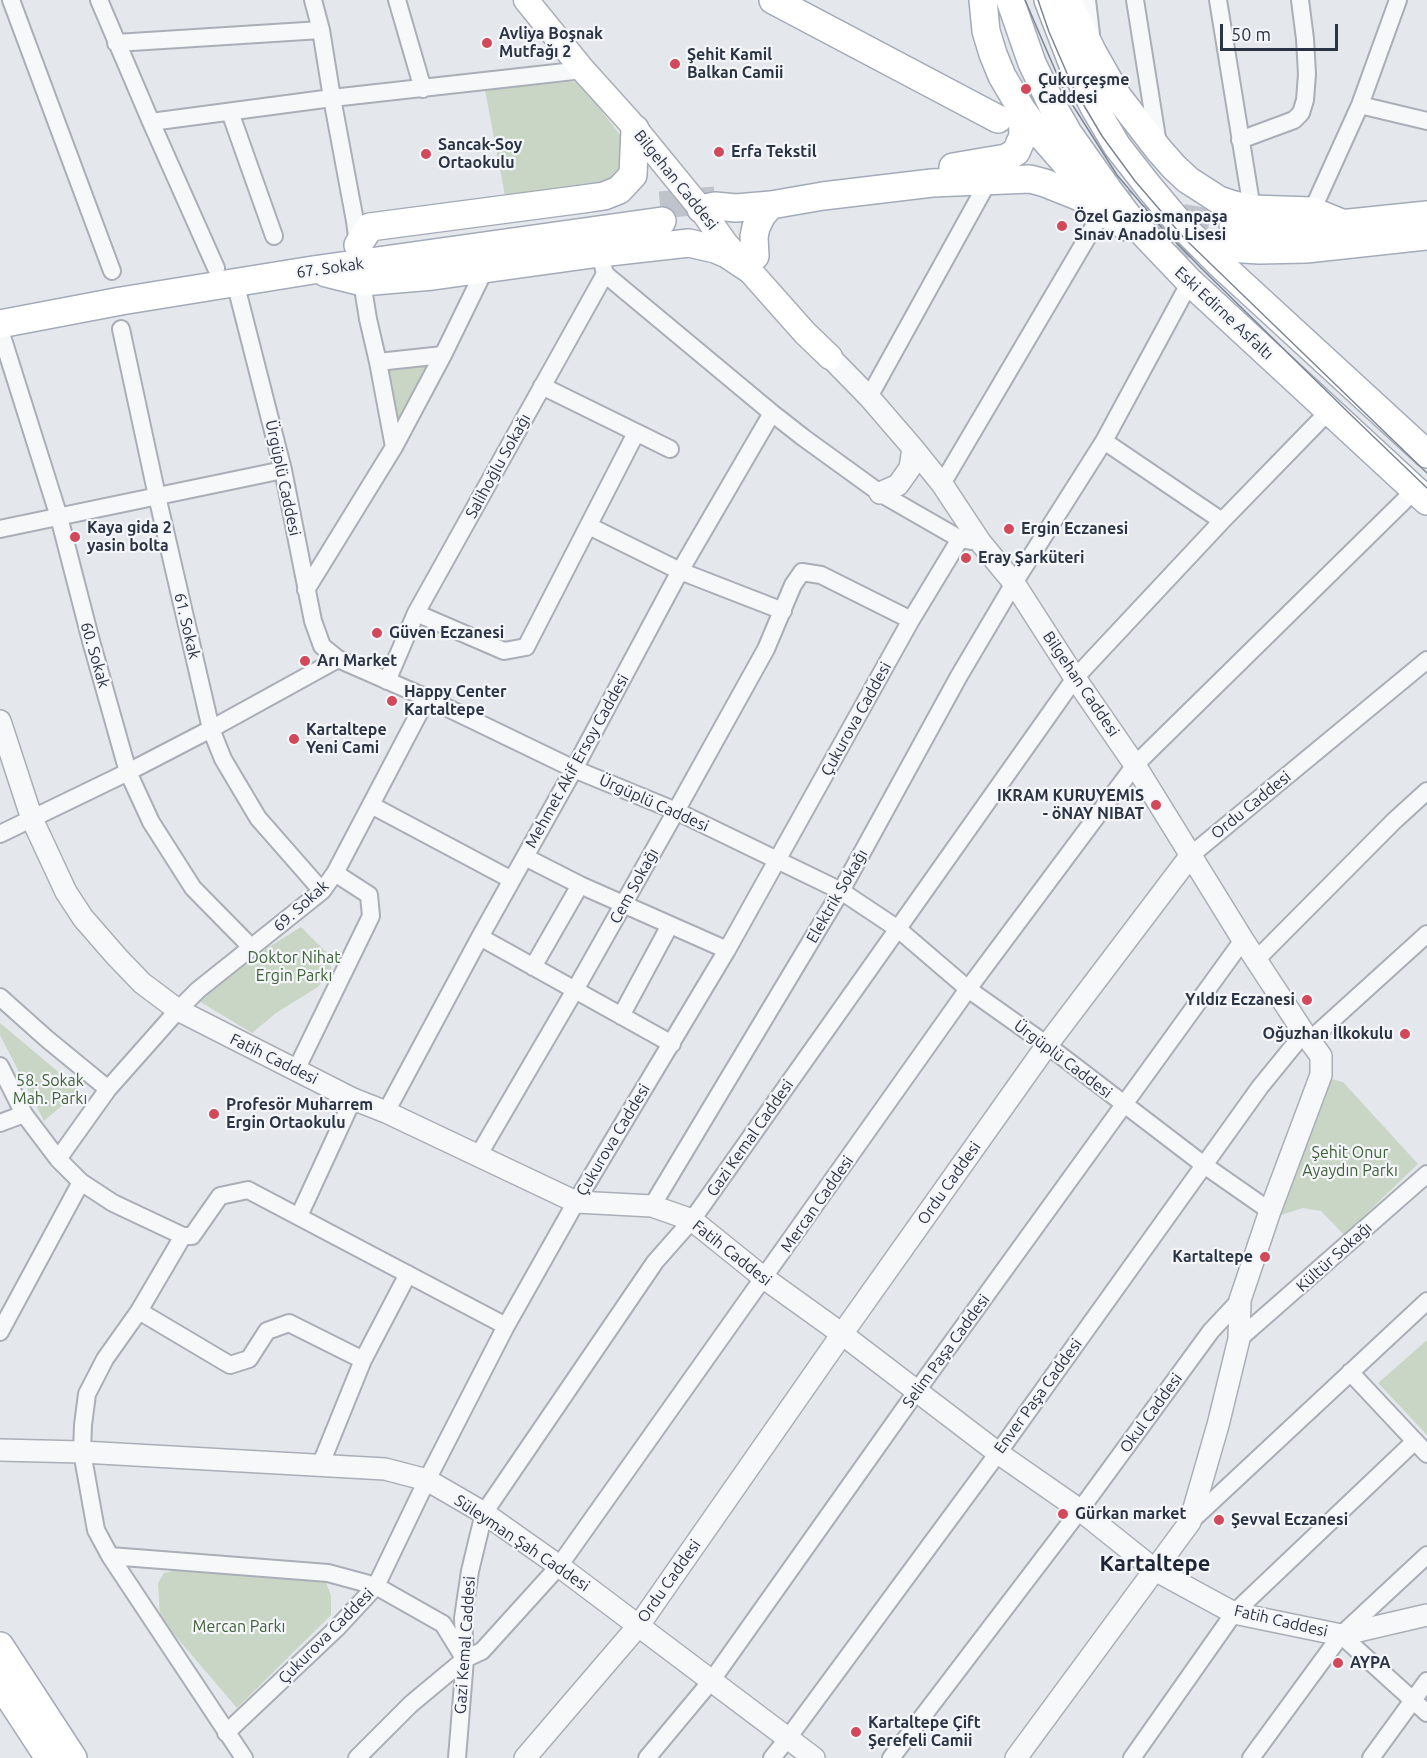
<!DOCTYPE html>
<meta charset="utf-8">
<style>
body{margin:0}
#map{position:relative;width:1427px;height:1758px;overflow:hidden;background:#e4e7ec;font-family:Ubuntu,sans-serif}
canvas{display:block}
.scale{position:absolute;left:1220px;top:24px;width:118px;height:27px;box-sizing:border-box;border:3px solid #2b3445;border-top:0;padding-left:8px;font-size:18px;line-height:21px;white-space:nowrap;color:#2b3445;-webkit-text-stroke:4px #f4f6f9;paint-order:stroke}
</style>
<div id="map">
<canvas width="1427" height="1758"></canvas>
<div class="scale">50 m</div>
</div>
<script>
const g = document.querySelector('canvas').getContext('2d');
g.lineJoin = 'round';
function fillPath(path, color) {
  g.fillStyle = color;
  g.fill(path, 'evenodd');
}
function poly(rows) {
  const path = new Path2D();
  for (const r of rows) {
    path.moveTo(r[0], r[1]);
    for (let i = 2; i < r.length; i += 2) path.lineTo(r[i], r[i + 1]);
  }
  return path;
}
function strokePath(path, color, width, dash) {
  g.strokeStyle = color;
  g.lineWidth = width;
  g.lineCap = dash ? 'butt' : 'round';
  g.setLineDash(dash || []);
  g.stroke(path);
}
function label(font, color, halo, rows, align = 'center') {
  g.font = font + ' Ubuntu,sans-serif';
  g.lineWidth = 4.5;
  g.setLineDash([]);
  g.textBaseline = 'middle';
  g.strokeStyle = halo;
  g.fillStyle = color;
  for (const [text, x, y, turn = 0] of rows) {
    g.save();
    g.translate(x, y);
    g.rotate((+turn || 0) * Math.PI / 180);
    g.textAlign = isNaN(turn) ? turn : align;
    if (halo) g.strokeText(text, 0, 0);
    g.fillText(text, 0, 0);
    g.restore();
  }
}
fillPath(poly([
 [579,81,624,140,628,152,615,183,506,201,485,90],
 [433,362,396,430,386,367],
 [301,927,331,957,331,972,318,987,276,1013,252,1033,197,1000,261,952],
 [0,1023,80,1090,44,1121,0,1035],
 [1327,1078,1343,1082,1418,1164,1344,1235,1321,1211,1303,1208,1281,1215],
 [1427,1340,1427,1435,1378,1383],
 [178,1570,325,1579,331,1596,331,1615,237,1708,160,1618,158,1583,164,1573]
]), '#c9d6c5');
strokePath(poly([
 [1103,198,1180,217,1233,226],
 [660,205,715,200],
 [1138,229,1170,242,1216,247]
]), '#bfc3cb', 27, [27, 14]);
const minor = poly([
 [11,0,112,271],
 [99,0,151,122,216,268],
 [313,0,321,30,332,98,355,221,358,245],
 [397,0,423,89],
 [1087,0,1091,34],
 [1135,0,1158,144],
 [1218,0,1252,209],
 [116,43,321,30],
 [1360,105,1427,121],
 [230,112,274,236],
 [151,122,332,98,583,70],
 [1240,140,1294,120,1301,113,1305,100,1307,74,1305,39,1300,0],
 [1312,211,1360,105,1398,0],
 [605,274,772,413,804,438,880,493,960,539,971,541],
 [235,282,283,470,313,621,322,646,338,659,427,698,574,769,676,811,841,891,898,929,968,989,1047,1045,1204,1165,1270,1211],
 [362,282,368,319,378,362,394,447],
 [121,329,157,496,211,729,223,759,258,818,322,891],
 [0,330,59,517,91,641,128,772,151,822,193,888,252,948],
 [378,362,443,355],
 [542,386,670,449],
 [869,397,989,180],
 [1104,441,1222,521],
 [942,484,1103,211],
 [589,526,680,571,783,611],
 [0,529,283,470],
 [306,590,394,447,443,355,485,269],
 [416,613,504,651,526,647,636,433],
 [387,681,416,613,605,274,600,253],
 [371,805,512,880],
 [0,834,128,772,211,729,338,659],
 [1191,855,1427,660],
 [525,857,580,885,727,950],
 [480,937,672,1044],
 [1256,960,1394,821,1427,791],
 [533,967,580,885],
 [0,997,47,1039,108,1089],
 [621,1016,670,925],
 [1310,1040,1427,934],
 [0,1066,24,1114],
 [296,1070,371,916,369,895,335,873],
 [386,1112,480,937,574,769,680,571,772,413],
 [0,1123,24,1114,58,1159,81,1182,113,1203,183,1236,192,1236,220,1196,248,1190,506,1326],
 [478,1156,575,990,676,811,766,649,793,585,802,572,821,575,911,620],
 [58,1159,108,1089,178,1010,198,990,322,891,335,873,427,698],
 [652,1206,841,891,959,676,1014,583,1104,441,1190,282],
 [299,1216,353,1099],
 [183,1236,139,1311,105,1359,87,1394,83,1425,82,1452,96,1530,110,1556,244,1758],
 [139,1311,230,1365,249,1359,267,1331,289,1323,363,1360],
 [0,1332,81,1182],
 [1239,1339,1427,1174],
 [1350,1372,1427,1454],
 [320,1466,363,1360,408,1274],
 [1190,1522,1427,1301],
 [110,1556,328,1573,376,1586,443,1624,464,1658],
 [1341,1635,1427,1713],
 [226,1733,337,1628,376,1586,427,1480,506,1326,576,1202,727,950,911,620,960,539],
 [357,1758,411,1704,465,1659,482,1651,559,1566,968,989,1135,765,1415,490],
 [457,1758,465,1659,463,1618,470,1571,484,1513,655,1262,692,1220,1075,678,1222,521,1328,412],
 [647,1758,712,1680,916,1392,1243,940],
 [772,1758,788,1738,998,1453,1260,1087,1304,1033],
 [891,1758,1080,1510,1211,1331,1240,1300],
 [1132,1758,1234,1613,1415,1441],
 [1251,1758,1341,1635,1427,1555],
 [1371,1758,1427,1681]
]);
const tertiary = poly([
 [830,357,869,397,913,448,942,484,981,543,1014,583,1075,678,1135,765,1243,940,1304,1033,1321,1056,1321,1075,1270,1211,1240,1300,1239,1339,1218,1425,1190,1522,1016,1758],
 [880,493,898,485,910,468,913,448],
 [0,721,32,819,66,892,83,918,117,957,142,983,178,1010,353,1099,386,1112,576,1202,652,1206,692,1220,764,1278,842,1334,998,1453,1080,1510,1155,1570,1234,1613,1341,1635,1427,1615],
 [0,1450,82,1452,385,1469,427,1480,484,1513,559,1566,814,1758],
 [525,1758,639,1625,842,1334,1047,1045,1191,855]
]);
const secondary = poly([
 [526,0,583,70,629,121,701,209,726,244,805,333,830,357]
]);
const primary = poly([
 [773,0,998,119],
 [983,0,986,31,993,54,1002,76,1022,110,1035,128,1077,176,1089,187],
 [1010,0,1032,63,1051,103,1068,133,1109,191,1130,219,1190,282,1427,501],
 [1048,0,1073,65,1094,107,1117,146,1149,187,1181,225,1220,264,1427,454],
 [1067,0,1093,53,1118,97,1159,150,1174,167,1188,180,1219,200,1234,205,1252,209,1312,211,1344,224],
 [953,167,1006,158,1016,152,1023,136,1022,110],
 [701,209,715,206,736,208,771,205,823,196,932,183,1030,179,1045,183,1080,197,1127,227],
 [1233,226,1259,229,1291,229,1427,215],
 [358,245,370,227,583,199,604,196,619,190,633,175,635,129],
 [1229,248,1259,250,1306,249,1427,236],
 [755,256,754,237,756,227,762,215,771,205],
 [326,273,362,282,433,276,600,253,689,243,715,249,727,254,748,268],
 [0,324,121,301,313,270,662,221],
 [0,1646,73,1758],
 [0,1683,49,1758]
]);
strokePath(minor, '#a9aeb7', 20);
strokePath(tertiary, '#a9aeb7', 24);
strokePath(secondary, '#a9aeb7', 27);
strokePath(primary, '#a3abb8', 30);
strokePath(minor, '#f7f8fa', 16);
strokePath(tertiary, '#f7f8fa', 21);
strokePath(secondary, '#fff', 24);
strokePath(primary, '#fff', 27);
strokePath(poly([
 [1025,0,1065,93,1117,175,1162,228,1201,268,1351,415,1427,488],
 [1038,0,1049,32,1073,87,1102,136,1135,181,1184,238,1427,473]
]), '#7d8696', 1.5);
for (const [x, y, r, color] of [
 [487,43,6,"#d1495b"],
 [675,64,6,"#d1495b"],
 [1026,89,6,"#d1495b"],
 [719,152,6,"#d1495b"],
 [426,154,6,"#d1495b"],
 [1062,226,6,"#d1495b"],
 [1009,529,6,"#d1495b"],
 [75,537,6,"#d1495b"],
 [966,558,6,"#d1495b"],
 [377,633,6,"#d1495b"],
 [305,661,6,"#d1495b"],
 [392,701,6,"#d1495b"],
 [294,739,6,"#d1495b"],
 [1156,805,6,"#d1495b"],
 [1307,1000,6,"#d1495b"],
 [1405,1034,6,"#d1495b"],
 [214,1114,6,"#d1495b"],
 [1265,1257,6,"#d1495b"],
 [1063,1514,6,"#d1495b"],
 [1219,1520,6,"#d1495b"],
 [1338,1663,6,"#d1495b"],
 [856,1732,6,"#d1495b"]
]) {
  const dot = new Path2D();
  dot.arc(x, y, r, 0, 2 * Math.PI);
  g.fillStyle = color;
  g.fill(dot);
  strokePath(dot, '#f4f6f9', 2);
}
label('bold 16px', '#2b3445', '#f4f6f9', [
 ["Avliya Boşnak",499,34],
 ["Mutfağı 2",499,52],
 ["Şehit Kamil",687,55],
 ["Balkan Camii",687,73],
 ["Çukurçeşme",1038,80],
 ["Caddesi",1038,98],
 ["Sancak-Soy",438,145],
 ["Ortaokulu",438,163],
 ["Erfa Tekstil",731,152],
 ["Özel Gaziosmanpaşa",1074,217],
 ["Sınav Anadolu Lisesi",1074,235],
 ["Kaya gida 2",87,528],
 ["yasin bolta",87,546],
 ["Ergin Eczanesi",1021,529],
 ["Eray Şarküteri",978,558],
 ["Güven Eczanesi",389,633],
 ["Arı Market",317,661],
 ["Happy Center",404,692],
 ["Kartaltepe",404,710],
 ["Kartaltepe",306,730],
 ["Yeni Cami",306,748],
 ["IKRAM KURUYEMIS",1144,796,"right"],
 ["- öNAY NIBAT",1144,814,"right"],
 ["Yıldız Eczanesi",1295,1000,"right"],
 ["Oğuzhan İlkokulu",1393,1034,"right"],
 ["Profesör Muharrem",226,1105],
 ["Ergin Ortaokulu",226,1123],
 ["Kartaltepe",1253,1257,"right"],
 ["Gürkan market",1075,1514],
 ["Şevval Eczanesi",1231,1520],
 ["AYPA",1350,1663],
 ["Kartaltepe Çift",868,1723],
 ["Şerefeli Camii",868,1741]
], 'left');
label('16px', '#2b3445', '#f4f6f9', [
 ["Bilgehan Caddesi",676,180,51],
 ["67. Sokak",330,268,-8],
 ["Eski Edirne Asfaltı",1224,313,43],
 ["Salihoğlu Sokağı",498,466,-61],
 ["Ürgüplü Caddesi",283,478,78],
 ["61. Sokak",187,626,77],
 ["60. Sokak",95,655,74],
 ["Bilgehan Caddesi",1081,684,56],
 ["Çukurova Caddesi",856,719,-61],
 ["Mehmet Akif Ersoy Caddesi",577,761,-61],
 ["Ürgüplü Caddesi",654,803,24],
 ["Ordu Caddesi",1251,805,-39],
 ["Cem Sokağı",634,886,-61],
 ["Elektrik Sokağı",837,896,-60],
 ["69. Sokak",301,906,-42],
 ["Fatih Caddesi",274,1059,26],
 ["Ürgüplü Caddesi",1063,1059,37],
 ["Gazi Kemal Caddesi",750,1138,-55],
 ["Çukurova Caddesi",613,1140,-59],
 ["Ordu Caddesi",949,1183,-55],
 ["Mercan Caddesi",817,1204,-55],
 ["Fatih Caddesi",732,1253,38],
 ["Kültür Sokağı",1334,1257,-42],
 ["Selim Paşa Caddesi",946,1351,-54],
 ["Enver Paşa Caddesi",1038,1396,-54],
 ["Okul Caddesi",1151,1413,-54],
 ["Süleyman Şah Caddesi",522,1543,34],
 ["Ordu Caddesi",669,1581,-55],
 ["Fatih Caddesi",1281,1621,13],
 ["Çukurova Caddesi",326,1636,-45],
 ["Gazi Kemal Caddesi",465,1645,-86]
]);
label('16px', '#3f6138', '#f4f6f9', [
 ["Doktor Nihat",294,958],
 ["Ergin Parkı",294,976],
 ["58. Sokak",50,1081],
 ["Mah. Parkı",50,1099],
 ["Şehit Onur",1350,1153],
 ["Ayaydın Parkı",1350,1171],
 ["Mercan Parkı",239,1627]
]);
label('bold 22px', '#1d2536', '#f4f6f9', [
 ["Kartaltepe",1155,1564]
]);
</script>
